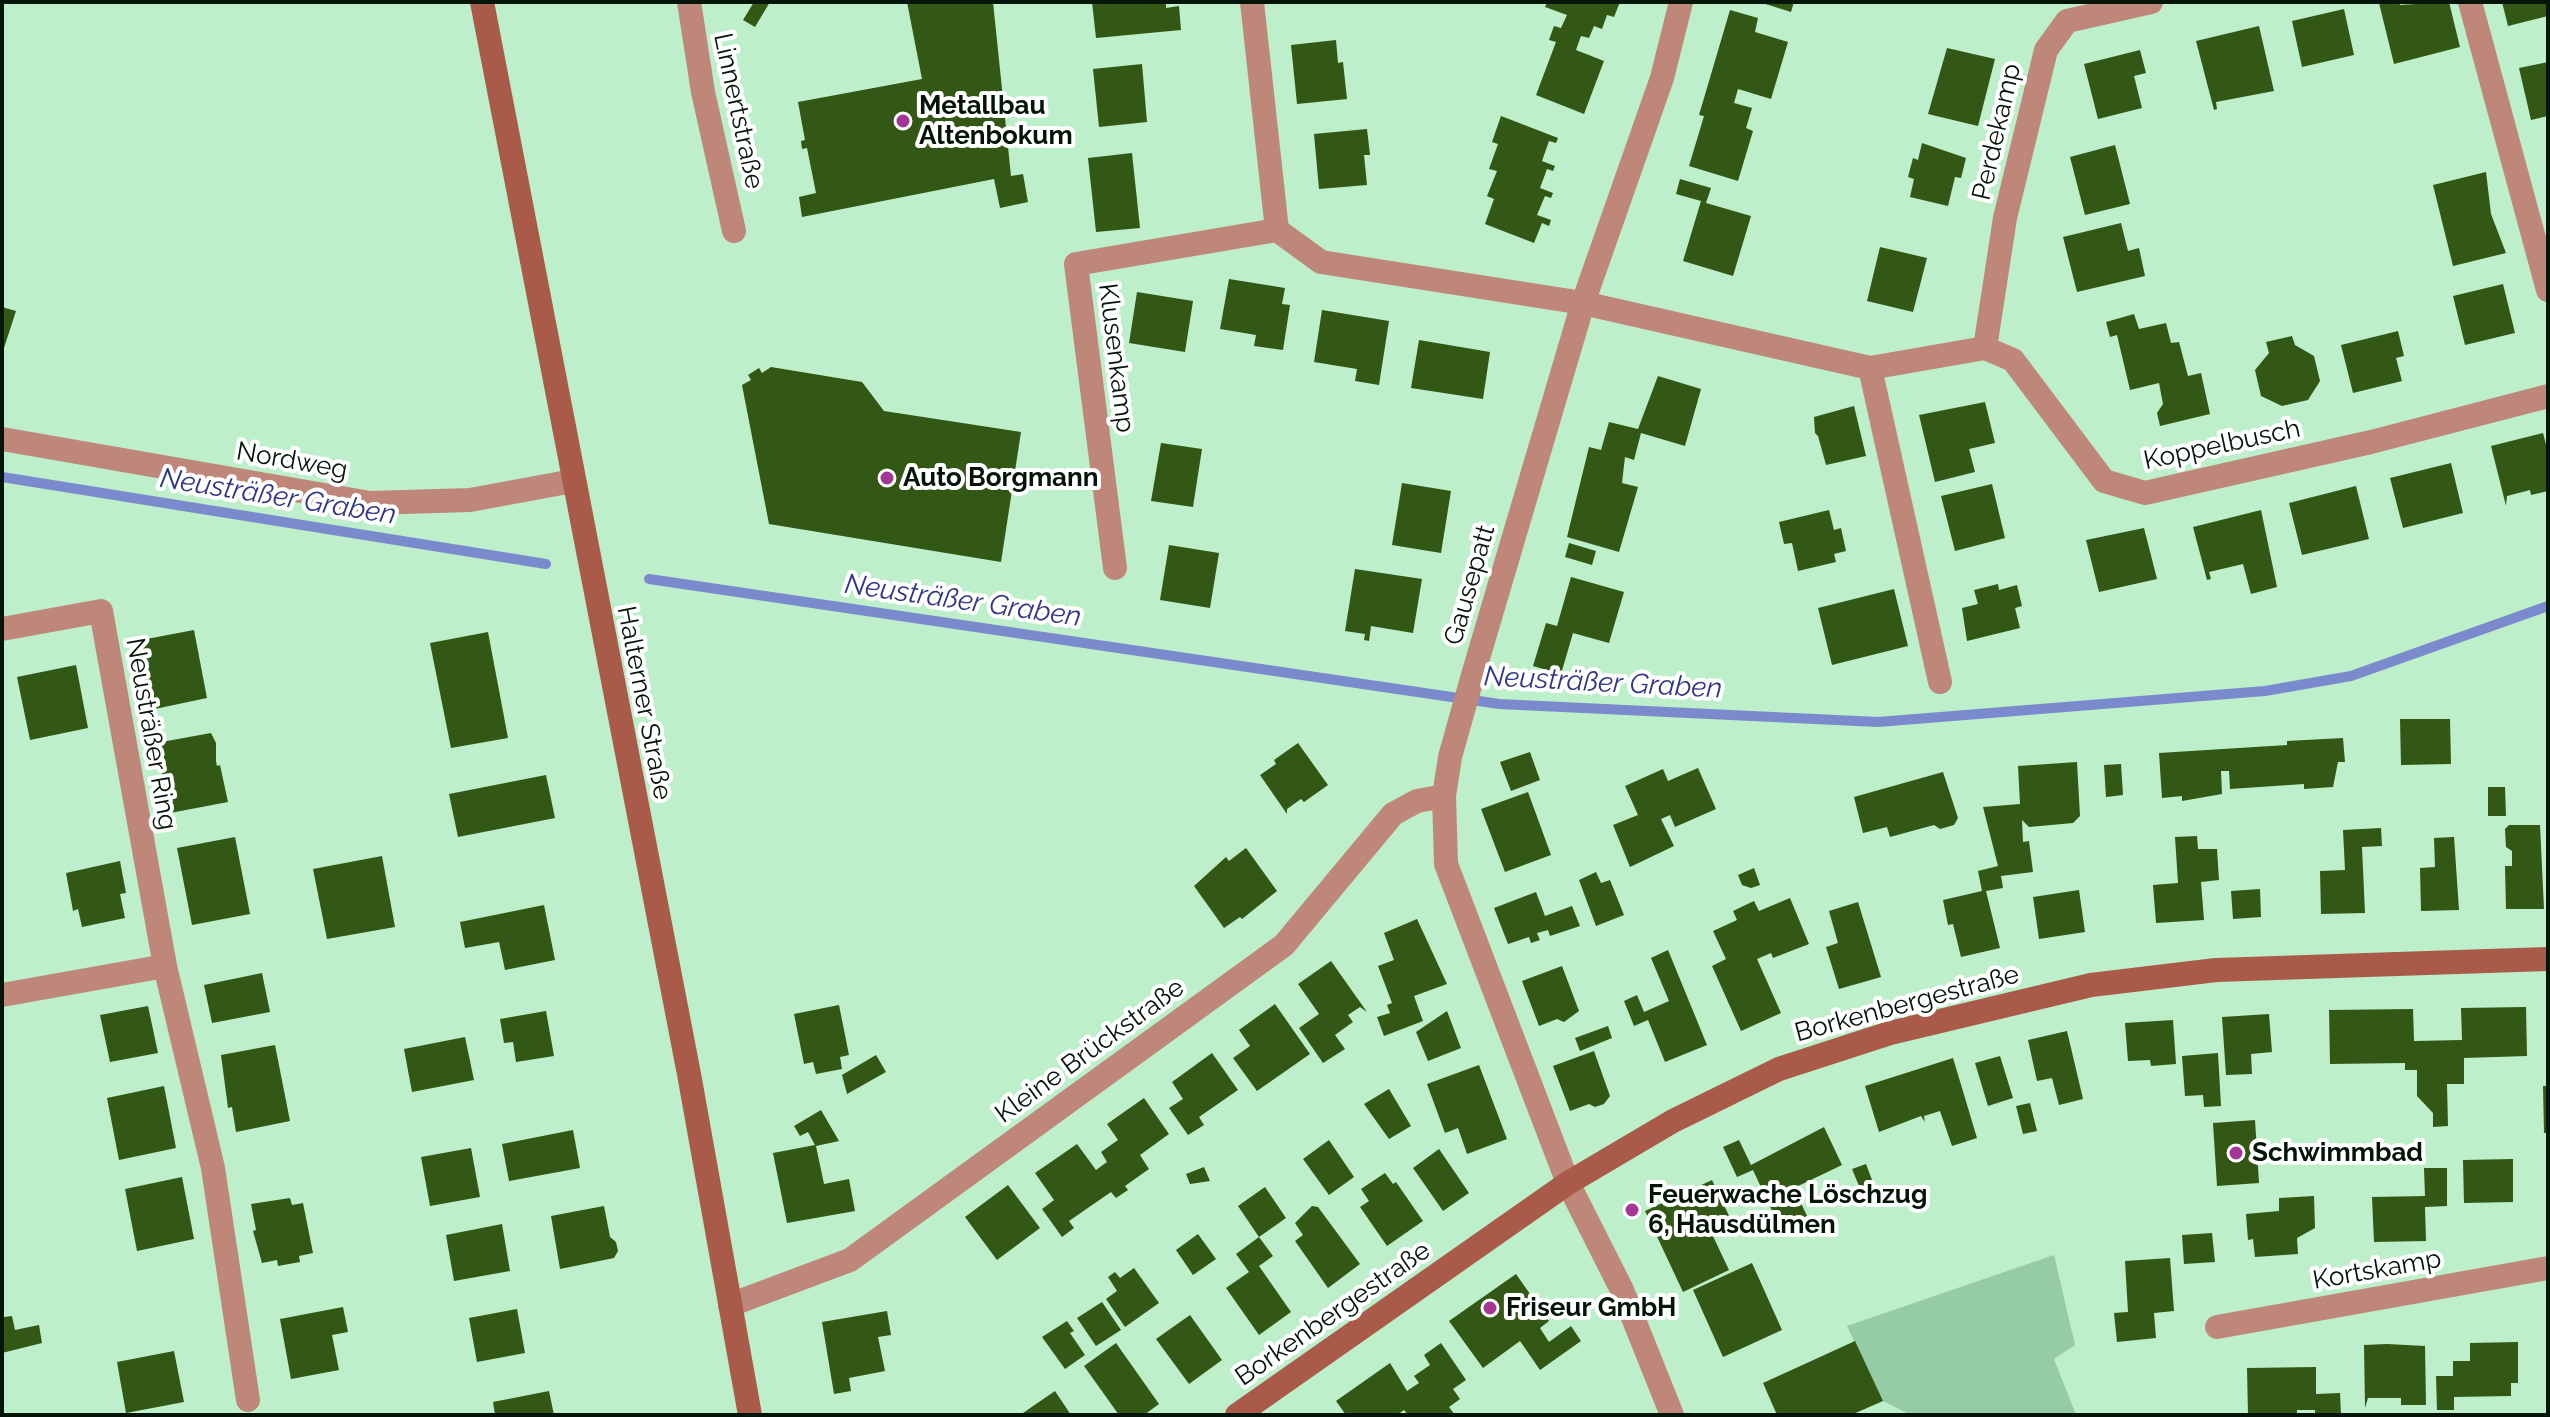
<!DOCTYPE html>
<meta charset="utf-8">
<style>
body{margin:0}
#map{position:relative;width:2550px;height:1417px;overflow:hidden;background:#bcefca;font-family:Raleway,sans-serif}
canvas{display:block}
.frame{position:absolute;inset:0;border:4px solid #031408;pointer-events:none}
</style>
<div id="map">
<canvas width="2550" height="1417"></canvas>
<div class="frame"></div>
</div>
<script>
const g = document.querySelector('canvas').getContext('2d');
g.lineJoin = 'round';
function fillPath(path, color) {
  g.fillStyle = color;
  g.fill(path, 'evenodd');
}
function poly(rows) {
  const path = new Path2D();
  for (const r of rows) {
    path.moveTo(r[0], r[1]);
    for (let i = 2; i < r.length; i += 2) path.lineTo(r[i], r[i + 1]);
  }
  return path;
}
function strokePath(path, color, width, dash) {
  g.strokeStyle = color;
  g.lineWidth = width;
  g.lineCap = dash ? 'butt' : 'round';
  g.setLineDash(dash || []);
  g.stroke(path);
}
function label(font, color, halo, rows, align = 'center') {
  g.font = font + ' Raleway,sans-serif';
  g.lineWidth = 8;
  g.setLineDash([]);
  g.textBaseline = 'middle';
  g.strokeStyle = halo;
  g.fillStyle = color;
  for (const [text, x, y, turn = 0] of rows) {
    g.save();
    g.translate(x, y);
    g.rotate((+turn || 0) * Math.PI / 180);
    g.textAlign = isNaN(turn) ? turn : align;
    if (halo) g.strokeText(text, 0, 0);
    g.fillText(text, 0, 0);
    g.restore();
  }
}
fillPath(poly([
 [2054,1255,2075,1345,2054,1359,2076,1415,1911,1415,1883,1401,1847,1326]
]), '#95cba5');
strokePath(poly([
 [2,477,546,564],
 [649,579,1499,704,1878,722,2265,691,2351,676,2548,606]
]), '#7b8acc', 10);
fillPath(poly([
 [754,2,770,2,755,27,743,20],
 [907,2,993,2,1011,176,1023,174,1028,202,1000,208,994,179,802,217,799,197,816,193,807,148,802,149,801,141,805,140,798,102,922,79],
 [1092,2,1166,2,1166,8,1179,6,1181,30,1096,38],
 [1547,2,1620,2,1614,17,1607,15,1602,29,1594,26,1589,38,1581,36,1576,50,1604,61,1584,114,1536,95,1556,42,1549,40,1554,26,1561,28,1567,15,1545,7],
 [1759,2,1794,2,1791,12],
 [2399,2,2400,5,2449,2,2460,47,2394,64,2379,3],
 [2502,2,2548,2,2548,16,2508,26],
 [2344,9,2354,55,2302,67,2292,21],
 [1730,10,1758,18,1755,32,1788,42,1771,99,1738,89,1734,103,1752,108,1746,128,1753,131,1738,181,1689,166,1704,116,1699,115],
 [2259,26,2274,91,2216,102,2217,109,2214,110,2196,41],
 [1336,40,1338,63,1343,62,1347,99,1297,104,1291,45],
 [1947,48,1995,59,1978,126,1928,114],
 [2140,50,2146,73,2134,76,2142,108,2098,119,2084,64],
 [2548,62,2548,116,2531,120,2519,68],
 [1142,64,1147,122,1099,127,1093,69],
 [1501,116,1558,138,1556,143,1549,141,1542,161,1555,166,1553,171,1547,169,1540,188,1553,193,1551,198,1545,196,1537,215,1551,220,1549,226,1542,223,1534,243,1485,224,1494,199,1487,196,1497,171,1489,169,1498,144,1492,142],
 [1367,129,1370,155,1364,155,1367,185,1319,189,1314,134],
 [1922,143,1966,158,1961,178,1955,177,1948,206,1910,197,1914,179,1908,177,1913,158,1918,160],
 [2115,145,2130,204,2085,215,2070,157],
 [1132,153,1140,228,1096,232,1088,158],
 [2486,172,2491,214,2506,253,2453,266,2433,185],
 [1680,179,1711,188,1706,203,1751,216,1733,276,1683,261,1701,201,1676,194],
 [2121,223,2128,251,2139,248,2145,276,2077,292,2063,237],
 [1880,247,1927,258,1913,312,1867,301],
 [1229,279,1285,288,1282,304,1290,305,1283,350,1254,346,1256,335,1220,329],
 [2503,284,2515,333,2465,345,2453,296],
 [1137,292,1193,301,1185,352,1129,343],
 [2,307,16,311,3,351,2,351],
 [1322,310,1389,321,1379,385,1355,381,1357,369,1314,362],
 [2134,314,2139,329,2166,323,2171,343,2179,342,2188,376,2201,373,2210,414,2160,426,2157,413,2163,404,2159,383,2130,390,2117,335,2110,337,2106,322],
 [2398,331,2404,356,2396,358,2402,381,2353,393,2341,345],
 [2292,336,2295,345,2314,356,2320,381,2308,400,2282,406,2261,396,2255,370,2269,353,2266,342],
 [1419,340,1490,352,1483,399,1411,388],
 [771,367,862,382,884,411,1021,432,1001,562,769,524,742,385,751,380,748,375,759,368,762,373],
 [1658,376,1701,389,1685,446,1641,433,1634,460,1625,457,1622,483,1638,487,1619,552,1567,537,1589,447,1601,450,1609,422,1638,429],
 [1985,402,1995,443,1969,449,1975,472,1935,482,1919,415],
 [1854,406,1866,456,1826,465,1818,436,1815,433,1814,417],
 [2543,433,2548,452,2548,491,2531,495,2530,490,2507,496,2506,506,2491,446],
 [1161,443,1202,449,1193,507,1151,501],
 [2451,463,2463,513,2403,528,2390,478],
 [1402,483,1451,491,1441,553,1392,545],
 [1992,484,2005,538,1955,551,1941,496],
 [2356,486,2369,539,2302,555,2289,503],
 [1829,510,1834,530,1841,528,1846,551,1834,554,1836,562,1798,571,1792,543,1784,544,1779,522],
 [2261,510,2277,587,2251,594,2243,564,2209,572,2211,579,2207,580,2193,527],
 [2144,528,2157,579,2099,592,2086,540],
 [1569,543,1596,551,1592,565,1565,557],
 [1169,545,1219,553,1210,608,1160,600],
 [1355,569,1422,579,1413,633,1371,626,1369,641,1364,640,1365,634,1345,631],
 [1571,577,1624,592,1609,643,1573,633,1561,674,1533,666,1546,623,1557,626],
 [1998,584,1999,590,2017,585,2022,606,2015,608,2020,628,1967,641,1962,608,1978,604,1974,590],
 [1894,589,1908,646,1832,665,1818,608],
 [194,630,207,698,150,710,136,641],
 [488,632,508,738,451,748,430,643],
 [76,665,88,728,30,740,17,677],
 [2400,719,2450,719,2451,764,2401,765],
 [211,733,216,743,216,761,217,766,220,765,228,802,170,813,156,743],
 [2343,738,2345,762,2338,762,2333,787,2304,789,2304,784,2230,789,2229,771,2221,771,2222,794,2182,801,2182,796,2162,798,2159,753,2287,745,2287,741],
 [1298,743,1328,785,1304,802,1301,799,1287,809,1287,814,1260,775,1276,764,1274,760],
 [1530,752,1540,780,1511,791,1500,762],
 [2077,762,2080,816,2073,823,2029,827,2022,820,2023,842,2029,841,2033,872,2001,876,2003,888,1986,891,2000,948,1961,957,1953,924,1948,925,1943,900,1982,891,1978,871,1998,866,1983,807,2020,804,2018,766],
 [2121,764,2123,795,2106,797,2104,765],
 [1698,768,1716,809,1675,827,1670,815,1661,819,1674,846,1630,867,1613,825,1638,815,1625,786,1663,769,1668,781],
 [1943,772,1958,818,1954,825,1940,829,1934,825,1890,837,1887,827,1863,833,1854,797],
 [546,775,555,818,458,837,449,794],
 [2488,787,2505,787,2506,816,2488,816],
 [1528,792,1551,855,1505,872,1481,809],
 [2509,825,2540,825,2544,909,2506,909,2505,866,2512,866,2512,851,2506,847,2505,829],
 [2381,828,2382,846,2362,847,2365,913,2321,914,2320,871,2345,870,2343,830],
 [2197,836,2198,849,2217,849,2219,880,2201,882,2204,920,2156,923,2153,885,2178,883,2175,837],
 [235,837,250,914,192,925,177,848],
 [2454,837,2459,910,2421,911,2420,868,2435,867,2434,838],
 [1246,848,1277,891,1242,919,1240,917,1224,928,1194,886,1226,857,1229,861],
 [382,856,395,927,327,939,313,869],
 [120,861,126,893,120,894,125,918,82,927,78,909,73,911,66,873],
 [1754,868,1760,885,1751,888,1742,885,1738,875],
 [1596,872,1601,883,1610,880,1624,915,1596,926,1579,880],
 [2260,889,2261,917,2233,919,2231,891],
 [2079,890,2085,932,2039,939,2033,897],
 [1536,892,1545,916,1572,906,1580,926,1550,936,1548,930,1537,933,1540,940,1531,943,1529,937,1508,944,1494,908],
 [1790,898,1809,944,1773,958,1771,953,1757,959,1781,1013,1741,1031,1712,966,1726,959,1713,931,1737,920,1733,911,1754,901,1759,911],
 [1858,902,1881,977,1839,989,1826,947,1838,943,1829,911],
 [544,905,555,960,505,970,499,942,465,948,460,922],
 [1417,919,1447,984,1414,996,1423,1021,1384,1036,1377,1017,1390,1013,1387,1005,1392,1003,1378,966,1394,960,1384,933],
 [1668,950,1707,1045,1665,1062,1648,1020,1634,1026,1624,1001,1637,995,1644,1012,1669,1001,1651,958],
 [1331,961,1367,1012,1360,1007,1348,1015,1353,1022,1335,1035,1345,1049,1323,1063,1299,1028,1319,1014,1298,984],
 [1562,966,1579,1011,1564,1022,1557,1019,1539,1026,1522,981],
 [262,973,270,1012,212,1023,204,985],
 [1275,1004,1310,1054,1257,1091,1233,1058,1250,1046,1239,1030],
 [839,1005,849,1055,840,1057,842,1069,816,1074,813,1062,804,1064,794,1014],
 [148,1006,158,1053,110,1062,100,1015],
 [2526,1007,2527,1056,2464,1058,2464,1084,2447,1084,2448,1126,2433,1127,2433,1113,2417,1096,2417,1070,2405,1070,2405,1063,2330,1064,2329,1010,2413,1009,2414,1041,2462,1040,2461,1008],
 [546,1011,554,1056,516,1062,513,1042,504,1043,500,1019],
 [1447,1011,1461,1048,1428,1061,1416,1032],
 [2269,1014,2272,1052,2251,1054,2252,1074,2226,1075,2222,1017],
 [2173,1020,2176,1064,2151,1066,2150,1060,2128,1061,2125,1023],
 [1608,1026,1612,1038,1580,1051,1575,1038],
 [2067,1031,2083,1099,2059,1105,2052,1078,2037,1081,2028,1040],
 [465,1037,474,1080,412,1092,404,1049],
 [275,1045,290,1121,236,1132,232,1107,228,1108,221,1055],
 [1594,1051,1610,1096,1604,1104,1595,1107,1589,1104,1570,1111,1553,1066],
 [1212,1053,1238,1090,1199,1117,1204,1125,1188,1135,1169,1108,1183,1099,1172,1082],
 [2218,1053,2221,1106,2204,1107,2203,1095,2185,1096,2182,1056],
 [876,1055,886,1072,847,1094,842,1075],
 [2000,1056,2013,1098,1988,1106,1975,1063],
 [1953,1058,1977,1138,1952,1146,1940,1111,1924,1116,1925,1122,1921,1116,1879,1132,1865,1086],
 [1479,1065,1507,1139,1467,1154,1458,1128,1445,1133,1427,1084],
 [164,1086,176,1148,119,1160,107,1098],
 [2543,1086,2548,1086,2548,1133,2544,1133],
 [1389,1089,1411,1126,1389,1139,1364,1104],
 [1144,1098,1169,1134,1140,1155,1149,1169,1125,1186,1128,1190,1116,1198,1111,1192,1069,1221,1074,1228,1062,1237,1042,1209,1054,1200,1035,1173,1077,1144,1096,1170,1107,1162,1101,1152,1118,1140,1107,1124],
 [2030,1103,2037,1131,2023,1134,2016,1106],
 [821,1110,839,1141,816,1146,824,1184,849,1179,855,1211,787,1223,773,1153,815,1145,808,1132,800,1136,794,1126],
 [2255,1120,2259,1183,2217,1186,2213,1123],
 [1824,1127,1842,1165,1794,1188,1807,1216,1780,1228,1753,1170,1737,1177,1723,1147,1739,1140,1751,1165],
 [573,1130,580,1168,509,1181,502,1144],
 [1329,1140,1354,1177,1329,1195,1303,1159],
 [471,1148,480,1197,430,1206,421,1157],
 [2332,1148,2333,1162,2318,1163,2318,1149],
 [1439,1149,1469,1193,1443,1211,1413,1168],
 [2513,1159,2513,1202,2464,1203,2463,1160],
 [1866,1164,1877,1193,1864,1198,1852,1169],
 [1204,1167,1210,1181,1190,1184,1186,1174],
 [2424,1168,2447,1168,2447,1206,2425,1207,2426,1241,2374,1242,2372,1197,2425,1196],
 [1385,1173,1393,1184,1396,1182,1423,1221,1387,1246,1360,1207,1369,1201,1361,1189],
 [182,1177,194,1239,137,1251,125,1189],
 [1712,1180,1732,1222,1711,1232,1729,1270,1683,1292,1645,1211],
 [1008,1185,1040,1228,997,1260,965,1217],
 [1265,1187,1286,1218,1259,1237,1238,1206],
 [2314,1196,2315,1228,2297,1238,2298,1254,2255,1257,2253,1239,2248,1240,2246,1214,2279,1211,2279,1198],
 [290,1198,292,1205,303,1203,313,1253,299,1256,300,1262,278,1266,277,1260,262,1263,253,1231,256,1230,251,1204],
 [604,1206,610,1237,616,1242,618,1251,614,1258,560,1269,551,1216],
 [1312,1206,1318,1207,1360,1264,1328,1288,1295,1241,1303,1235,1295,1223],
 [502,1224,510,1271,454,1281,446,1235],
 [2212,1233,2215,1262,2184,1264,2182,1235],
 [1198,1234,1216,1259,1193,1275,1176,1250],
 [1259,1237,1273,1256,1259,1266,1291,1312,1259,1335,1226,1288,1249,1272,1236,1254],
 [2170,1258,2174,1311,2154,1313,2156,1338,2117,1342,2114,1313,2128,1312,2125,1261],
 [1752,1263,1782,1330,1723,1357,1693,1290],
 [1134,1268,1159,1303,1125,1327,1106,1299,1117,1291,1108,1277,1115,1272,1120,1278],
 [1516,1274,1549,1321,1540,1328,1549,1342,1571,1326,1581,1341,1540,1370,1520,1341,1483,1368,1449,1321],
 [1102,1302,1121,1330,1096,1346,1077,1318],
 [343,1307,348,1332,332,1335,339,1370,291,1379,280,1319],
 [517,1309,525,1353,477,1362,469,1318],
 [887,1311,891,1335,878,1337,885,1371,849,1378,851,1391,834,1394,822,1322],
 [1190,1315,1222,1360,1189,1384,1156,1339],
 [12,1316,15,1330,39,1325,42,1343,2,1353,4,1317],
 [1067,1321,1074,1331,1070,1333,1085,1355,1065,1369,1042,1337],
 [1855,1341,1883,1401,1851,1415,1777,1415,1763,1383],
 [2518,1342,2518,1383,2511,1383,2511,1396,2454,1397,2454,1410,2437,1410,2436,1376,2453,1376,2453,1361,2470,1361,2470,1343],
 [1116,1343,1159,1404,1144,1415,1119,1415,1084,1366],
 [1441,1343,1466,1380,1453,1389,1460,1399,1449,1407,1455,1415,1408,1415,1404,1410,1397,1415,1346,1415,1336,1401,1390,1363,1407,1391,1419,1383,1414,1376,1430,1365,1424,1355],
 [2387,1344,2425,1346,2426,1405,2401,1405,2401,1398,2368,1398,2365,1408,2364,1345],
 [174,1351,184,1402,126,1413,117,1362],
 [2316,1367,2316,1394,2340,1393,2341,1415,2315,1415,2315,1410,2297,1410,2297,1415,2248,1415,2247,1368],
 [549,1391,554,1415,495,1415,493,1402],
 [1055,1391,1071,1415,1020,1415]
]), '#335715');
strokePath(poly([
 [689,2,703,92,734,231],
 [1252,2,1277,230,1321,262,1583,303,1870,368,1985,348,2013,360,2104,481,2145,493,2371,442,2548,396],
 [2470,2,2548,290],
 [1985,348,2005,218,2046,50,2067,21,2151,2],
 [1870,368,1940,682],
 [2,439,370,503,470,500,573,481],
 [1115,568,1076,264,1277,230],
 [2,629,101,611,165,966,2,995],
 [165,966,213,1168,248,1400],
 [730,1305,850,1260,1284,945,1393,814,1417,801,1444,796],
 [2217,1327,2548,1268],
 [1672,1415,1622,1290,1568,1183,1446,864,1444,796,1450,757,1473,675,1583,303,1662,78,1681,2]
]), '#bf877a', 24);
strokePath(poly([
 [482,2,689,1074,750,1415],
 [1237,1415,1568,1183,1673,1121,1779,1069,1890,1033,2091,985,2216,970,2548,959]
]), '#aa5a48', 24);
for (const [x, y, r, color] of [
 [903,121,8,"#a43695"],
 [887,478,8,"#a43695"],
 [2236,1153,8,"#a43695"],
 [1632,1210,8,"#a43695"],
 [1490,1308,8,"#a43695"]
]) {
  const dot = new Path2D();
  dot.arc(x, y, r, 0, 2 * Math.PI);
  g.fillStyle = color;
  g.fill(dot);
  strokePath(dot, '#fff', 3);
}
label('bold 26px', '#031408', '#fff', [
 ["Metallbau",919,106],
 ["Altenbokum",919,136],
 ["Auto Borgmann",903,478],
 ["Schwimmbad",2252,1153],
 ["Feuerwache Löschzug",1648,1195],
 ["6, Hausdülmen",1648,1225],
 ["Friseur GmbH",1506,1308]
], 'left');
label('26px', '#031408', '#fff', [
 ["Linnertstraße",738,111,78],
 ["Perdekamp",1997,132,-77],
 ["Klusenkamp",1116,358,83],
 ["Koppelbusch",2222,445,-12],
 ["Nordweg",292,461,10],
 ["Gausepatt",1470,585,-74],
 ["Halterner Straße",644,703,79],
 ["Neusträßer Ring",151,734,80],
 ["Borkenbergestraße",1907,1004,-15],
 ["Kleine Brückstraße",1090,1051,-36],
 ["Kortskamp",2377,1270,-10],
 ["Borkenbergestraße",1333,1314,-35]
]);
label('italic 28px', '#2f3787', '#fff', [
 ["Neusträßer Graben",278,497,9],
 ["Neusträßer Graben",963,601,8],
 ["Neusträßer Graben",1603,683,3]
]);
</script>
